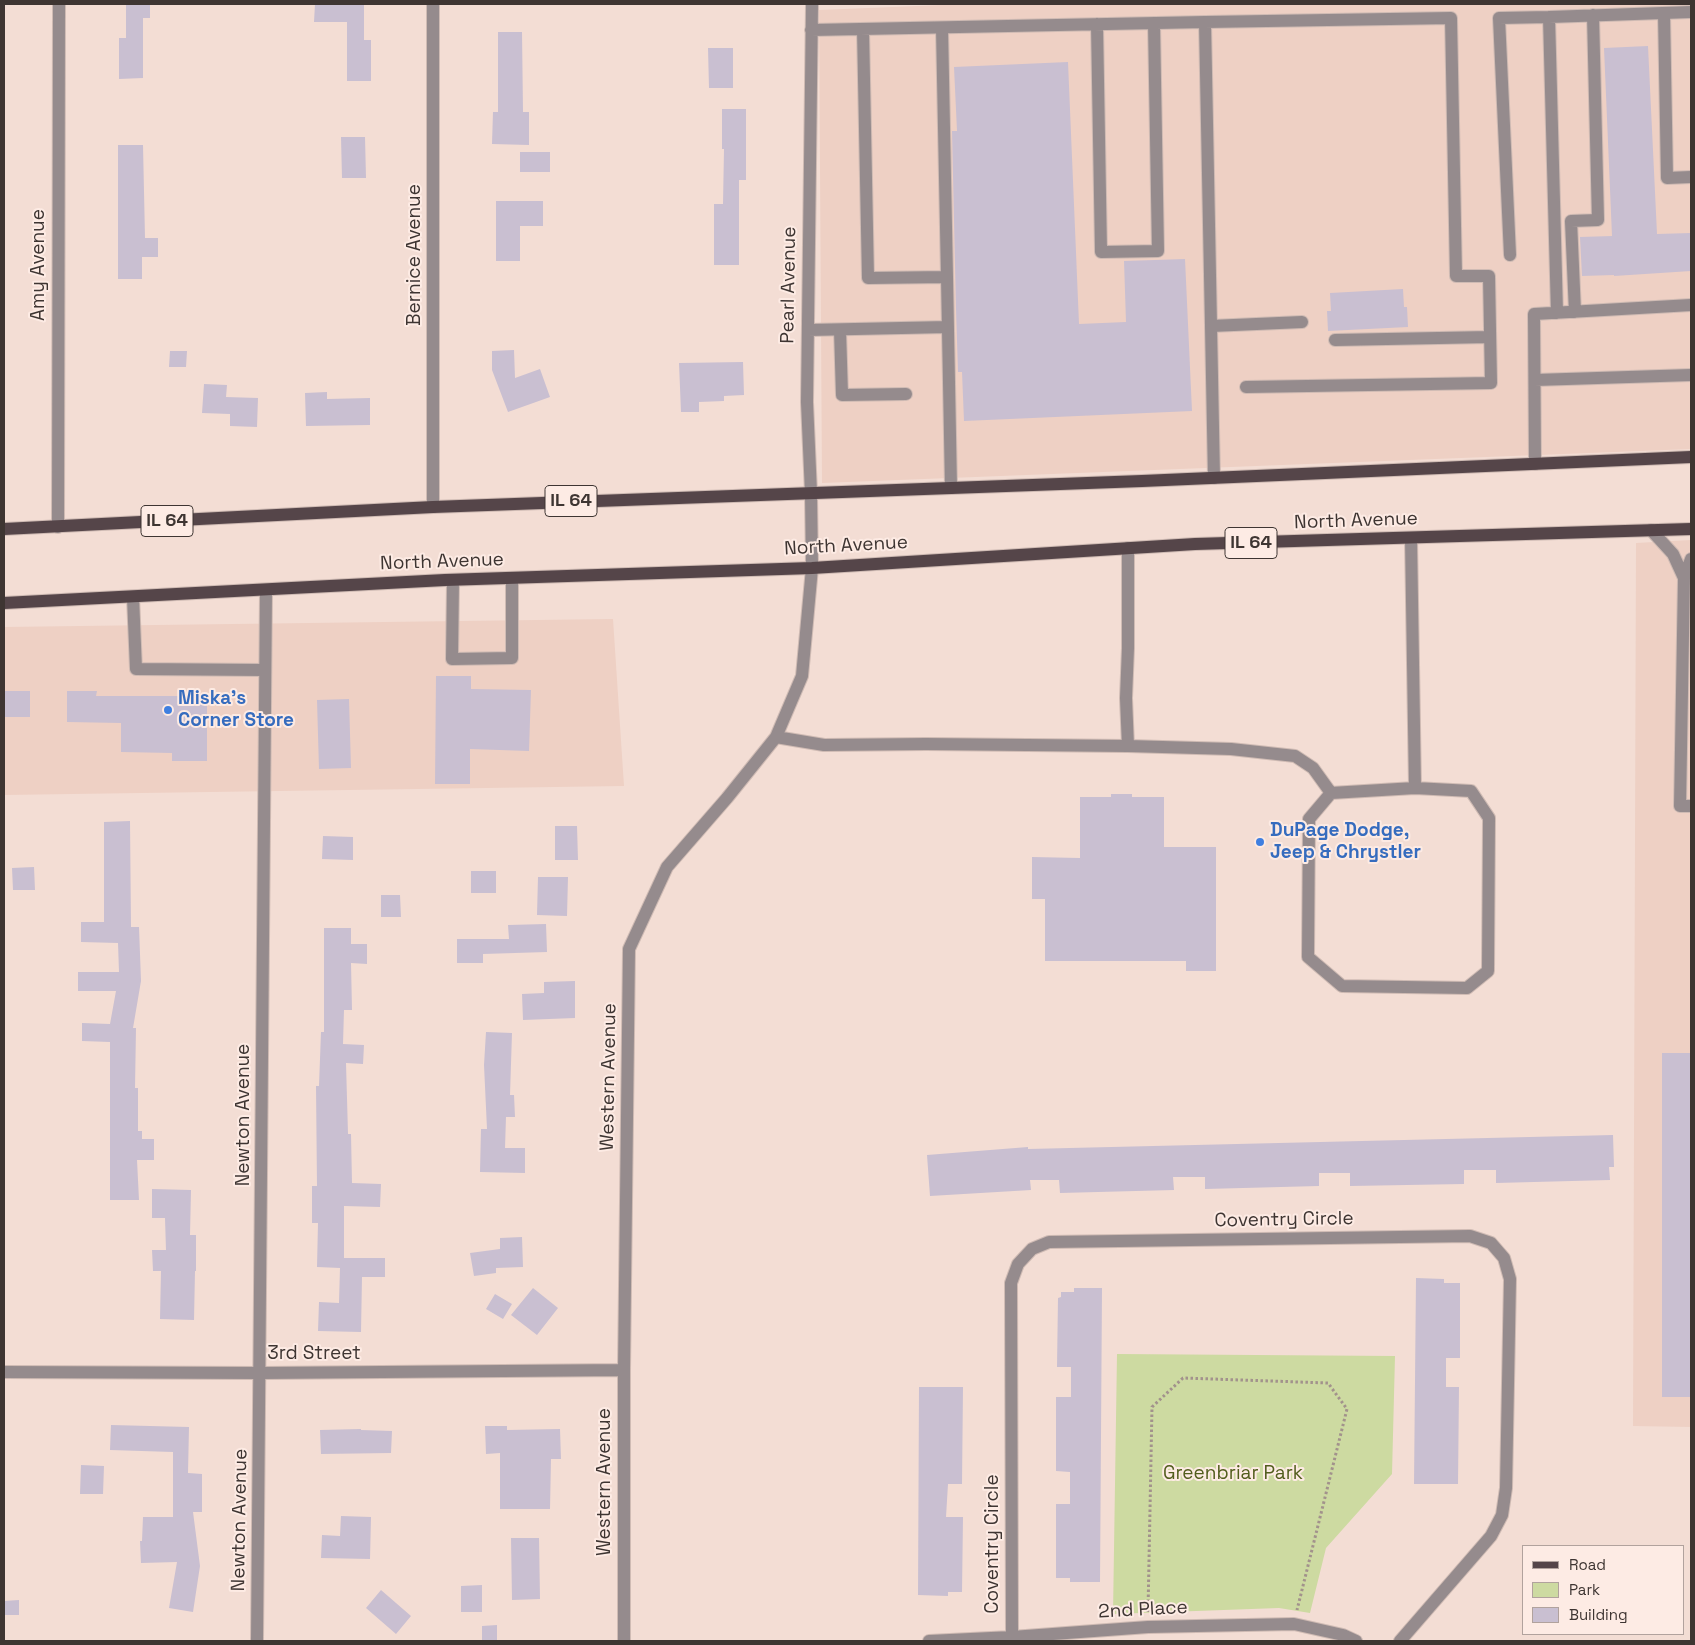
<!DOCTYPE html>
<style>
body{margin:0}
#map{position:relative;width:1695px;height:1645px;overflow:hidden;background:#f3ddd4;font-family:"Space Grotesk",sans-serif}
canvas{display:block}
.frame{position:absolute;inset:0;border:5px solid #3e3532;pointer-events:none}
.legend{position:absolute;left:1522px;top:1545px;width:162px;height:90px;box-sizing:border-box;background:#fdebe4;border:1px solid #b1a29d;margin:0;padding:6px 9px;list-style:none;font-size:15px;color:#3e3532}
.legend li{display:flex;align-items:center;gap:10px;height:25px}
.legend b{width:25px;border:1px solid #b1a29d}
</style>
<div id="map">
<canvas width="1695" height="1645"></canvas>
<div class="frame"></div>
<ul class="legend">
<li><b style="height:6px;background:#554549"></b>Road</li>
<li><b style="height:14px;background:#cddaa1"></b>Park</li>
<li><b style="height:14px;background:#c9bfd1"></b>Building</li>
</ul>
</div>
<script>
const g = document.querySelector('canvas').getContext('2d');
g.lineJoin = 'round';
function fillPath(path, color) {
  g.fillStyle = color;
  g.fill(path, 'evenodd');
}
function poly(rows) {
  const path = new Path2D();
  for (const r of rows) {
    path.moveTo(r[0], r[1]);
    for (let i = 2; i < r.length; i += 2) path.lineTo(r[i], r[i + 1]);
  }
  return path;
}
function strokePath(path, color, width, dash) {
  g.strokeStyle = color;
  g.lineWidth = width;
  g.lineCap = dash ? 'butt' : 'round';
  g.setLineDash(dash || []);
  g.stroke(path);
}
function label(font, color, halo, rows, align = 'center') {
  g.font = font + ' "Space Grotesk",sans-serif';
  g.lineWidth = 4;
  g.setLineDash([]);
  g.textBaseline = 'middle';
  g.strokeStyle = halo;
  g.fillStyle = color;
  for (const [text, x, y, turn = 0] of rows) {
    g.save();
    g.translate(x, y);
    g.rotate((+turn || 0) * Math.PI / 180);
    g.textAlign = isNaN(turn) ? turn : align;
    if (halo) g.strokeText(text, 0, 0);
    g.fillText(text, 0, 0);
    g.restore();
  }
}
fillPath(poly([
 [966,4,1691,4,1691,449,822,483,819,10],
 [1691,540,1691,1427,1633,1426,1636,543],
 [613,619,624,786,4,795,4,627]
]), '#eed0c4');
fillPath(poly([
 [1117,1354,1395,1356,1392,1474,1326,1548,1310,1613,1279,1608,1113,1614]
]), '#cddaa1');
fillPath(poly([
 [126,4,150,4,150,18,143,18,143,78,119,79,119,38,126,38],
 [315,4,364,4,364,40,371,40,371,81,347,81,347,22,314,22],
 [498,32,522,32,523,112,529,112,529,145,492,144,493,112,498,112],
 [1648,46,1657,234,1691,233,1691,271,1614,276,1614,275,1582,276,1580,237,1612,236,1604,48],
 [708,48,733,48,733,88,709,88],
 [1068,62,1079,324,1126,322,1124,261,1185,259,1192,411,964,421,962,372,958,372,956,309,952,131,957,131,954,67],
 [722,109,746,109,746,180,739,180,739,265,714,265,714,204,723,204,724,149,722,149],
 [341,137,365,137,366,178,342,178],
 [118,145,143,145,145,238,158,238,158,257,142,257,142,279,118,279],
 [520,152,550,152,550,172,520,172],
 [496,201,543,201,543,226,520,226,520,261,496,261],
 [1403,289,1404,307,1407,307,1408,327,1328,331,1327,311,1331,311,1330,293],
 [514,350,515,378,540,369,550,397,508,412,492,370,492,351],
 [170,351,187,351,186,367,169,367],
 [743,362,744,395,724,396,724,401,699,402,699,412,681,412,679,363],
 [204,384,227,385,226,397,258,398,257,427,230,426,230,414,202,413],
 [327,392,327,399,370,398,370,425,306,426,305,393],
 [436,676,471,676,471,689,531,690,529,751,470,749,470,784,435,784],
 [4,691,30,691,30,717,4,717],
 [67,691,97,691,96,696,207,696,207,761,172,761,172,753,121,752,121,723,67,722],
 [349,699,351,768,319,769,317,700],
 [1111,794,1132,794,1132,797,1164,797,1164,847,1216,847,1216,971,1186,971,1186,961,1045,961,1045,899,1032,899,1032,857,1080,858,1080,797,1111,797],
 [130,821,131,927,139,927,141,981,133,1028,136,1028,135,1088,138,1088,138,1131,142,1131,142,1139,154,1139,154,1160,137,1160,139,1200,110,1200,110,1042,82,1041,82,1023,110,1024,116,991,78,991,78,972,119,972,118,943,81,942,81,922,104,922,104,822],
 [555,826,577,826,578,860,555,860],
 [323,836,353,837,353,860,322,859],
 [34,867,35,890,13,890,12,868],
 [471,871,496,871,496,893,471,893],
 [538,877,568,877,567,916,537,915],
 [381,895,400,895,401,917,381,917],
 [546,924,547,952,483,954,483,963,457,963,457,939,509,939,508,925],
 [324,928,351,928,351,944,367,944,367,964,351,963,352,1010,344,1010,343,1044,364,1045,363,1064,346,1063,348,1134,351,1134,352,1183,381,1184,380,1207,344,1206,344,1258,385,1258,385,1277,362,1277,361,1332,318,1331,319,1302,339,1303,340,1268,317,1267,318,1223,312,1223,312,1186,317,1186,316,1086,319,1086,321,1032,324,1032],
 [575,981,575,1018,523,1020,522,994,544,993,544,982],
 [486,1032,512,1033,510,1095,514,1095,515,1117,506,1117,505,1148,525,1148,525,1173,480,1172,481,1129,487,1129,484,1065],
 [1662,1053,1691,1053,1691,1397,1662,1397],
 [1613,1135,1614,1167,1609,1167,1610,1180,1496,1183,1496,1170,1464,1170,1464,1184,1350,1186,1350,1173,1319,1173,1319,1186,1205,1189,1205,1177,1173,1177,1174,1190,1060,1193,1059,1180,1030,1180,1031,1190,930,1196,927,1155,1028,1147,1028,1149],
 [152,1189,191,1190,190,1235,196,1235,196,1271,195,1271,194,1320,160,1319,161,1271,153,1271,152,1250,166,1250,165,1218,152,1218],
 [522,1237,523,1267,496,1268,496,1273,474,1276,470,1253,500,1249,500,1238],
 [1416,1278,1444,1279,1444,1283,1460,1283,1460,1358,1446,1358,1446,1387,1459,1387,1458,1484,1414,1484],
 [533,1288,558,1308,537,1335,511,1315],
 [1074,1288,1102,1288,1100,1582,1070,1582,1070,1578,1056,1578,1056,1504,1070,1504,1070,1472,1056,1471,1056,1397,1071,1397,1071,1367,1057,1367,1058,1298,1061,1297,1061,1292,1074,1292],
 [495,1294,512,1304,503,1319,486,1309],
 [919,1387,963,1387,962,1484,948,1484,946,1517,963,1517,962,1592,948,1592,948,1596,918,1595],
 [111,1425,189,1427,188,1473,202,1474,202,1512,193,1512,200,1566,193,1612,169,1608,177,1562,141,1563,140,1541,142,1541,143,1517,173,1517,173,1452,110,1450],
 [485,1426,507,1426,507,1430,560,1429,561,1459,551,1459,550,1509,500,1509,500,1453,486,1454],
 [361,1429,361,1430,392,1431,391,1453,321,1454,320,1430],
 [81,1465,104,1466,103,1494,80,1494],
 [341,1516,371,1517,370,1559,321,1558,322,1535,340,1536],
 [511,1538,539,1538,540,1599,512,1600],
 [482,1585,482,1612,461,1612,461,1586],
 [381,1590,411,1616,396,1634,366,1608],
 [19,1600,19,1615,4,1615,4,1601],
 [497,1625,497,1640,482,1640,482,1626]
]), '#c9bfd1');
const minor = poly([
 [1664,13,1667,178,1691,177],
 [1549,17,1691,12],
 [1097,24,1101,252,1158,251,1154,23],
 [863,29,868,278,947,277,942,28],
 [811,30,1205,22],
 [1510,255,1499,18,1549,17,1557,313],
 [947,277,951,488],
 [1575,312,1571,221,1598,220,1593,15],
 [1211,326,1302,322],
 [808,330,948,327],
 [840,330,842,395,906,394],
 [1335,340,1490,337],
 [1535,380,1691,375],
 [1535,464,1534,314,1691,305],
 [1214,478,1205,22,1451,18,1456,276,1489,276,1491,383,1246,387],
 [433,507,433,4],
 [58,527,59,4],
 [1651,530,1673,554,1684,578],
 [1411,538,1415,788,1471,791,1489,818,1488,971,1467,988,1342,986,1308,957,1309,819,1331,793,1415,788],
 [1691,559,1684,578,1680,806,1691,806],
 [453,580,452,659,512,658,512,578],
 [133,597,136,669,265,670],
 [776,737,824,745,926,744,1128,746,1126,698,1128,648,1128,548],
 [1128,746,1231,749,1295,756,1313,768,1331,793],
 [4,1372,261,1373,624,1370],
 [1012,1637,1011,1283,1018,1264,1032,1249,1049,1242,1470,1236,1491,1243,1504,1258,1510,1279,1506,1488,1502,1515,1491,1536,1400,1641],
 [257,1641,266,590],
 [624,1641,624,1370,629,949,667,867,727,798,776,737,802,676,812,568,811,493,807,402,812,4],
 [929,1641,1012,1637,1148,1627,1294,1624,1343,1635,1356,1641]
]);
const major = poly([
 [4,529,433,507,1142,481,1691,457],
 [4,603,445,580,812,568,1195,544,1691,529]
]);
strokePath(minor, '#cfbbb4', 14);
strokePath(major, '#cfbbb4', 14);
strokePath(poly([
 [1148,1612,1152,1407,1183,1378,1328,1383,1347,1409,1297,1610]
]), '#a2928c', 3, [2.5, 2.5]);
strokePath(minor, '#958b8d', 12);
strokePath(major, '#554549', 12);
for (const [x, y, r, color] of [
 [168,710,5,"#3f7fe0"],
 [1260,842,5,"#3f7fe0"]
]) {
  const dot = new Path2D();
  dot.arc(x, y, r, 0, 2 * Math.PI);
  g.fillStyle = color;
  g.fill(dot);
  strokePath(dot, '#fdebe4', 2);
}
for (const [x, y, w] of [
 [571,501,52],
 [167,521,52],
 [1251,543,52]
]) {
  const box = new Path2D();
  box.roundRect(x - w / 2, y - 15.5, w, 31, 4);
  g.fillStyle = '#fdebe4';
  g.fill(box);
  strokePath(box, '#3e3532', 1);
}
label('bold 18px', '#3e3532', null, [
 ["IL 64",571,501],
 ["IL 64",167,521],
 ["IL 64",1251,543]
]);
label('19px', '#3e3532', '#fdebe4', [
 ["Bernice Avenue",415,255,-90],
 ["Amy Avenue",39,265,-90],
 ["Pearl Avenue",789,285,-89],
 ["North Avenue",1356,521,-2],
 ["North Avenue",846,546,-3],
 ["North Avenue",442,562,-2],
 ["Western Avenue",609,1077,-89],
 ["Newton Avenue",244,1115,-90],
 ["Coventry Circle",1284,1220,-1],
 ["3rd Street",314,1354],
 ["Western Avenue",605,1482,-90],
 ["Newton Avenue",240,1520,-89],
 ["Coventry Circle",993,1544,-90],
 ["2nd Place",1143,1610,-3]
]);
label('bold 19px', '#366cbe', '#fdebe4', [
 ["Miska's",178,699],
 ["Corner Store",178,721],
 ["DuPage Dodge,",1270,831],
 ["Jeep & Chrystler",1270,853]
], 'left');
label('19px', '#525d1d', '#fdebe4', [
 ["Greenbriar Park",1233,1474]
]);
</script>
